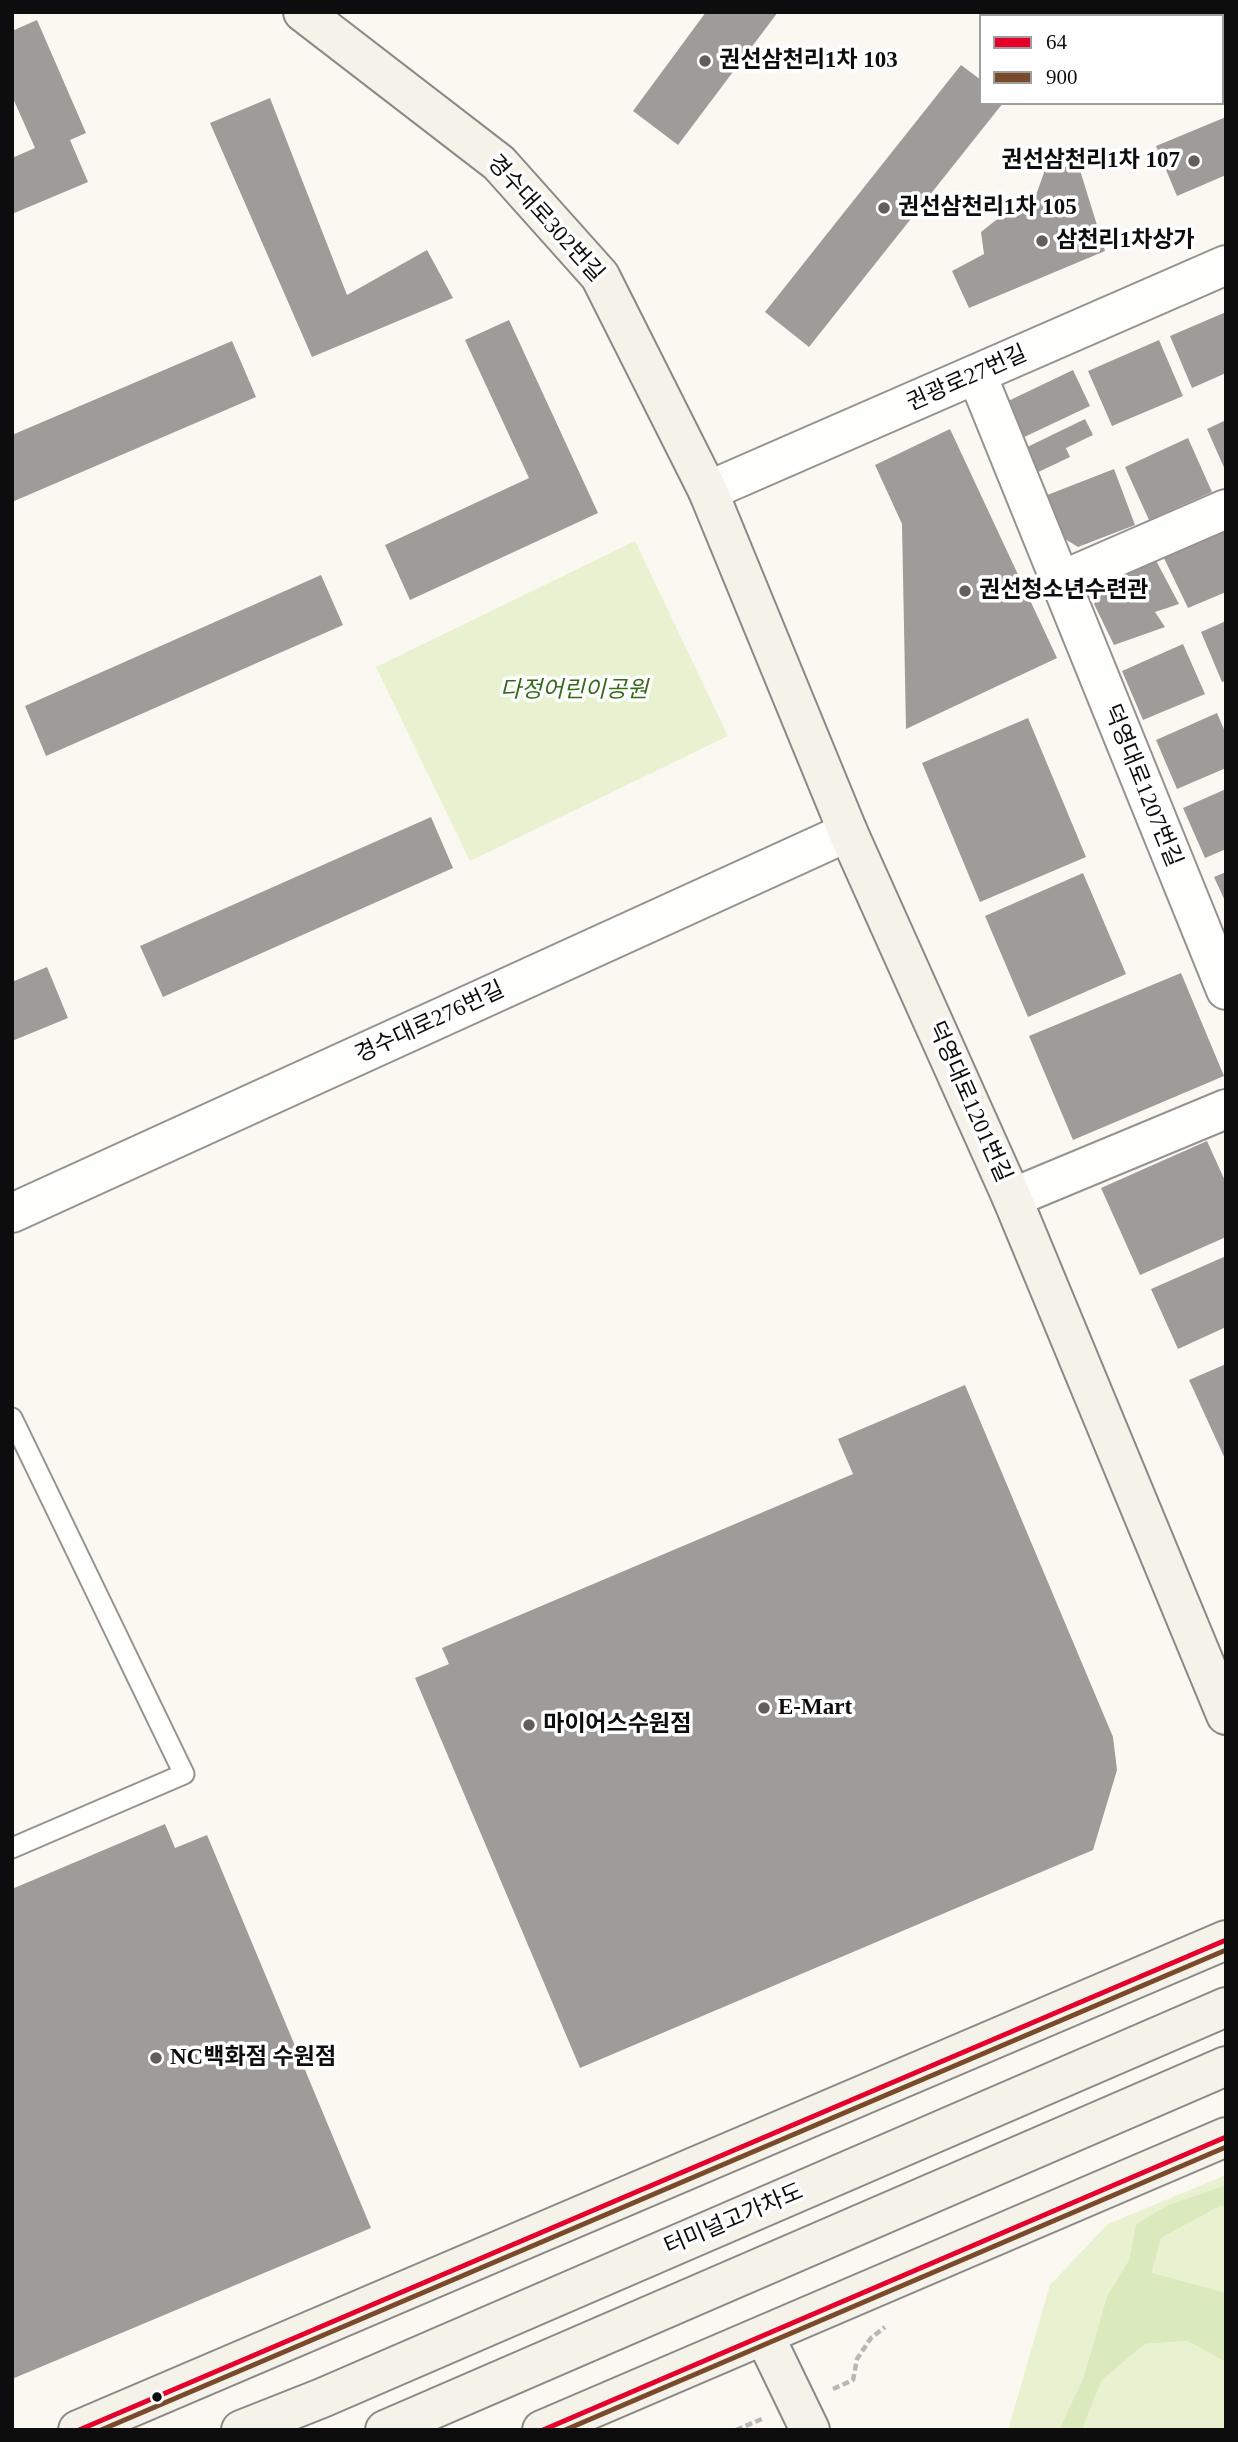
<!DOCTYPE html>
<meta charset="utf-8">
<style>
body{margin:0}
#map{position:relative;width:1238px;height:2442px;overflow:hidden;background:#fbf8f2;font-family:"Times New Roman",serif}
canvas{display:block}
.frame{position:absolute;inset:0;border:14px solid #0d0d0d;pointer-events:none}
.legend{position:absolute;left:979px;top:14px;width:245px;height:91px;box-sizing:border-box;background:#fff;border:2px solid #9e9e9e;margin:0;padding:9px 12px;list-style:none;font-size:21px;color:#0d0d0d}
.legend li{display:flex;align-items:center;gap:14px;height:35px}
.legend b{width:35px;border:2px solid #9e9e9e}
</style>
<div id="map">
<canvas width="1238" height="2442"></canvas>
<div class="frame"></div>
<ul class="legend">
<li><b style="height:9px;background:#e4002b"></b>64</li>
<li><b style="height:9px;background:#7a4b2a"></b>900</li>
</ul>
</div>
<script>
const g = document.querySelector('canvas').getContext('2d');
g.lineJoin = 'round';
function fillPath(path, color) {
  g.fillStyle = color;
  g.fill(path, 'evenodd');
}
function poly(rows) {
  const path = new Path2D();
  for (const r of rows) {
    path.moveTo(r[0], r[1]);
    for (let i = 2; i < r.length; i += 2) path.lineTo(r[i], r[i + 1]);
  }
  return path;
}
function strokePath(path, color, width, dash) {
  g.strokeStyle = color;
  g.lineWidth = width;
  g.lineCap = dash ? 'butt' : 'round';
  g.setLineDash(dash || []);
  g.stroke(path);
}
function label(font, color, halo, rows, align = 'center') {
  g.font = font + ' "Times New Roman","Noto Sans KR",serif';
  g.lineWidth = 7;
  g.setLineDash([]);
  g.textBaseline = 'middle';
  g.strokeStyle = halo;
  g.fillStyle = color;
  for (const [text, x, y, turn = 0] of rows) {
    g.save();
    g.translate(x, y);
    g.rotate((+turn || 0) * Math.PI / 180);
    g.textAlign = isNaN(turn) ? turn : align;
    if (halo) g.strokeText(text, 0, 0);
    g.fillText(text, 0, 0);
    g.restore();
  }
}
fillPath(poly([
 [635,541,728,736,470,861,376,667],
 [1226,2175,1226,2185,1168,2205,1136,2224,1129,2260,1107,2296,1084,2376,1059,2430,1008,2430,1050,2285,1108,2224],
 [1220,2206,1226,2206,1226,2293,1152,2274,1161,2238],
 [1187,2341,1226,2362,1226,2430,1082,2430,1102,2380,1145,2344]
]), '#e8f2d0');
fillPath(poly([
 [1226,2185,1226,2206,1220,2206,1161,2238,1152,2273,1226,2293,1226,2362,1187,2341,1145,2344,1102,2380,1082,2430,1059,2430,1084,2376,1107,2296,1129,2260,1136,2224,1168,2205]
]), '#daeabd');
fillPath(poly([
 [706,12,778,12,678,145,633,111],
 [1012,12,1072,12,1069,16,1016,16],
 [37,20,86,133,70,140,88,182,12,214,12,158,35,148,12,96,12,31],
 [961,65,981,80,981,103,1003,103,809,347,765,312],
 [270,98,347,295,427,250,453,298,312,357,210,123],
 [1226,117,1226,175,1177,196,1156,146],
 [1046,167,1079,167,1105,251,969,308,952,271,984,254,981,232,1014,206,1030,212],
 [1226,312,1226,373,1192,388,1170,336],
 [509,320,598,513,410,600,385,545,529,478,465,340],
 [1159,340,1183,396,1112,426,1088,371],
 [232,341,256,397,12,502,12,435],
 [1073,370,1090,406,1020,439,1004,403],
 [1085,419,1093,435,1066,448,1070,457,1032,475,1021,450],
 [1226,420,1226,472,1207,429],
 [950,429,1057,658,906,729,902,524,875,465],
 [1188,438,1212,492,1149,520,1125,467],
 [1114,469,1135,525,1078,547,1049,529,1037,499],
 [1211,526,1226,533,1226,592,1188,608,1161,552],
 [1152,553,1179,604,1155,612,1165,627,1114,645,1094,604,1103,577],
 [321,575,343,625,46,756,25,706],
 [1226,621,1226,681,1222,682,1201,632],
 [1183,644,1205,694,1143,720,1122,671],
 [1217,713,1226,734,1226,768,1177,789,1156,740],
 [1028,718,1086,857,980,902,922,763],
 [1226,789,1226,849,1205,858,1183,808],
 [431,817,453,868,163,997,140,946],
 [1226,872,1226,903,1214,877],
 [1083,873,1126,974,1028,1017,985,916],
 [47,967,68,1018,12,1041,12,982],
 [1181,973,1224,1076,1073,1140,1029,1036],
 [1207,1141,1226,1183,1226,1237,1140,1275,1101,1188],
 [1226,1256,1226,1327,1178,1349,1151,1289],
 [1226,1364,1226,1461,1189,1380],
 [965,1385,1113,1737,1117,1770,1093,1850,580,2068,415,1678,449,1664,442,1648,853,1474,838,1439],
 [165,1824,175,1848,207,1835,371,2228,12,2379,12,1889]
]), '#9e9b98');
const lane = poly([
 [12,1418,184,1774,12,1848]
]);
const street = poly([
 [977,375,1226,990],
 [708,491,1226,265],
 [1058,582,1226,509],
 [1012,1198,1226,1109],
 [12,1213,848,832]
]);
const secondary = poly([
 [303,12,499,163,600,276,708,491,848,832,1012,1198,1226,1715],
 [765,2337,810,2430],
 [78,2430,1226,1940],
 [241,2430,322,2398,1226,2007],
 [385,2430,1226,2066],
 [542,2430,1226,2137]
]);
strokePath(lane, '#949390', 23);
strokePath(street, '#949390', 42);
strokePath(secondary, '#8b8987', 42);
strokePath(poly([
 [833,2389,853,2380,857,2359,871,2338,885,2327],
 [736,2430,764,2418]
]), '#b8b7b6', 4.5, [7, 3.5]);
strokePath(lane, '#fefefd', 19);
strokePath(street, '#fefefd', 38);
strokePath(secondary, '#f5f2ea', 38);
strokePath(poly([
 [79,2430,1226,1940],
 [543,2430,1226,2137]
]), '#e4002b', 5);
strokePath(poly([
 [101,2430,1226,1950],
 [565,2430,1226,2147]
]), '#7a4b2a', 5);
for (const [x, y, r, color] of [
 [705,61,7,"#605f5d"],
 [1194,161,7,"#605f5d"],
 [884,208,7,"#605f5d"],
 [1042,241,7,"#605f5d"],
 [965,591,7,"#605f5d"],
 [764,1708,7,"#605f5d"],
 [529,1725,7,"#605f5d"],
 [156,2058,7,"#605f5d"],
 [157,2397,6,"#0d0d0d"]
]) {
  const dot = new Path2D();
  dot.arc(x, y, r, 0, 2 * Math.PI);
  g.fillStyle = color;
  g.fill(dot);
  strokePath(dot, '#fff', 2.5);
}
label('bold 23px', '#0d0d0d', '#fff', [
 ["권선삼천리1차 103",719,61],
 ["권선삼천리1차 107",1180,161,"right"],
 ["권선삼천리1차 105",898,208],
 ["삼천리1차상가",1056,241],
 ["권선청소년수련관",979,591],
 ["E-Mart",778,1708],
 ["마이어스수원점",543,1725],
 ["NC백화점 수원점",170,2058]
], 'left');
label('23px', '#0d0d0d', '#fff', [
 ["경수대로302번길",545,219,48],
 ["권광로27번길",967,379,-24],
 ["덕영대로1207번길",1142,786,68],
 ["경수대로276번길",430,1023,-25],
 ["덕영대로1201번길",969,1102,66],
 ["터미널고가차도",734,2220,-23]
]);
label('italic 23px', '#356b18', '#fff', [
 ["다정어린이공원",574,691]
]);
</script>
